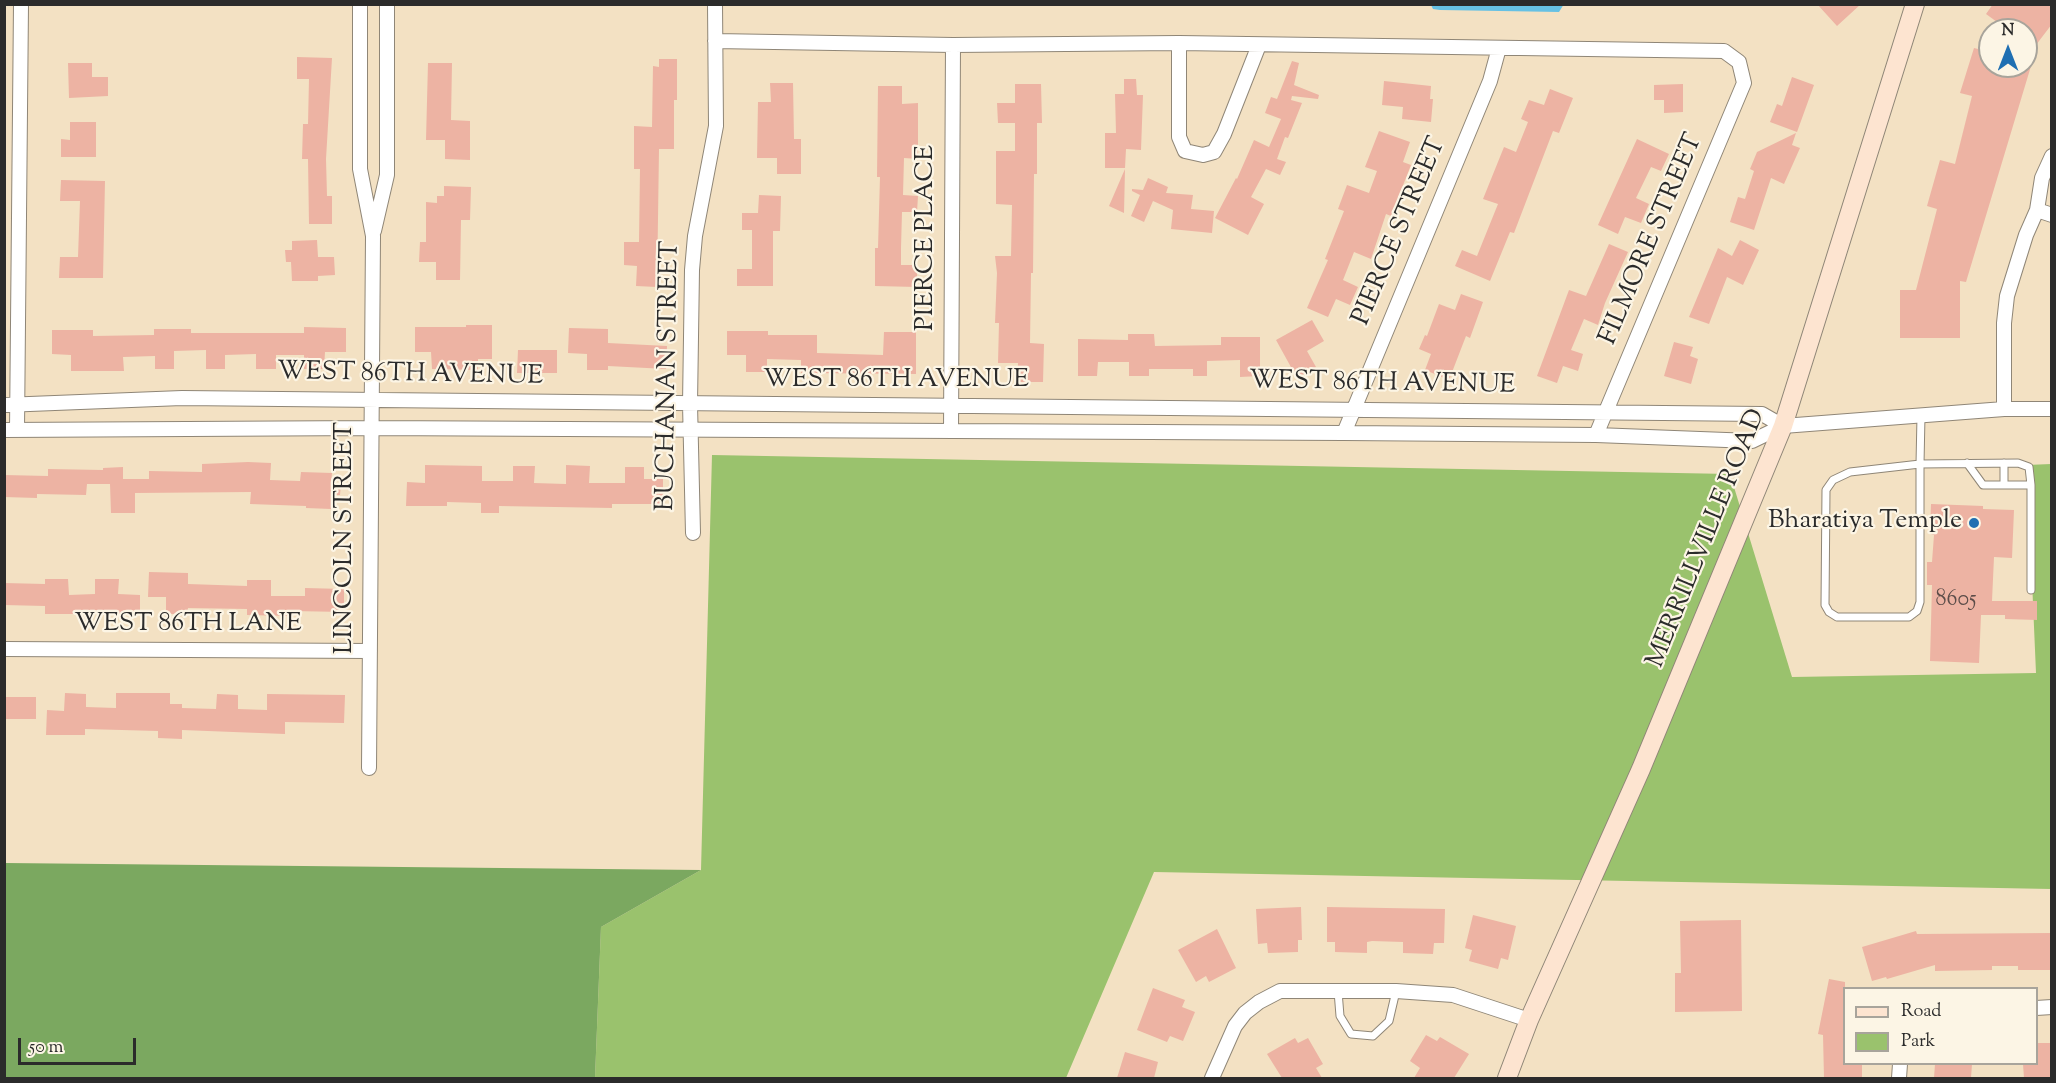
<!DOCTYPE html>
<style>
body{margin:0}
#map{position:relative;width:2056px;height:1083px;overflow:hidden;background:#f3e1c3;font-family:"Sorts Mill Goudy",serif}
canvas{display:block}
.frame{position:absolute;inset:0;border:6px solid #2b2b2b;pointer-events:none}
.legend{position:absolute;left:1843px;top:987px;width:195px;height:78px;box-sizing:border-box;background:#fcf5e5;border:2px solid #a8a49b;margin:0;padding:8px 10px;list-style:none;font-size:18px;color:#2b2b2b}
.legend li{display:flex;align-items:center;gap:12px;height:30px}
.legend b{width:30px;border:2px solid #a8a49b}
.north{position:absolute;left:1978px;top:18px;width:60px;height:60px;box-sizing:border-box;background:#fcf5e5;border:2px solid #a8a49b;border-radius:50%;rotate:0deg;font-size:16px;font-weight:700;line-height:24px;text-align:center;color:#2b2b2b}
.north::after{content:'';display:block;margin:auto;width:21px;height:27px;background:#1f6fb2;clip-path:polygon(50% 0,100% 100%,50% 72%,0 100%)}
.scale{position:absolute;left:18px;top:1038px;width:118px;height:27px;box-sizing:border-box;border:3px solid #2b2b2b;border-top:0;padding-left:8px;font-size:18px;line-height:21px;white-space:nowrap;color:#2b2b2b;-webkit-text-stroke:4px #fcf5e5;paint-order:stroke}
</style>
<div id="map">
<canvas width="2056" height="1083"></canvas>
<div class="frame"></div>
<ul class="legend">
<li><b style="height:8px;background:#fde4d0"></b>Road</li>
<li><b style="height:16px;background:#9ac26d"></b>Park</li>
</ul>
<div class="north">N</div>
<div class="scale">50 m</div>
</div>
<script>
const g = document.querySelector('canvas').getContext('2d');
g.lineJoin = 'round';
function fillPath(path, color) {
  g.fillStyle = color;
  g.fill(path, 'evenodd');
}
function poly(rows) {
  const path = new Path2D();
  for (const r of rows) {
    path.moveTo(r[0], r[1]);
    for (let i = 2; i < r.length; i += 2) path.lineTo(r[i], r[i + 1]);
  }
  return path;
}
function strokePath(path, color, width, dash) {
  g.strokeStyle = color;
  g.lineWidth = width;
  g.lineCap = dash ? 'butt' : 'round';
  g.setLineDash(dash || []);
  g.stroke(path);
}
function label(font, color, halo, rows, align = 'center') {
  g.font = font + ' "Sorts Mill Goudy",serif';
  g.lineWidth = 4.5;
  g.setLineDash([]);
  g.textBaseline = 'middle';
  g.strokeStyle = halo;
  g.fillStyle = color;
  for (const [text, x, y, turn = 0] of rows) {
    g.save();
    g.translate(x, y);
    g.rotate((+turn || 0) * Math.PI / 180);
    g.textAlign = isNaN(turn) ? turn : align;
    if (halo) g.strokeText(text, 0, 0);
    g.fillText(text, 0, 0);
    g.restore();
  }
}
fillPath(poly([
 [712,455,1730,474,1792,677,2036,673,2027,465,2051,464,2051,889,1154,872,1066,1078,595,1078,601,927,701,870]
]), '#9ac26d');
fillPath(poly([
 [5,863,701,870,601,927,595,1078,5,1078]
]), '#7ba860');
fillPath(poly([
 [1564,4,1559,12,1440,10,1433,9,1431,5]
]), '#66c1e4');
fillPath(poly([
 [1817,4,1861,4,1837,26],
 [1993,4,2052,4,2052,24,2026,58,2026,30,2008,30,1986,14],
 [1974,48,1990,52,1990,66,2031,66,1966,282,1960,281,1960,338,1900,338,1900,290,1916,290,1937,209,1927,206,1940,160,1955,164,1972,96,1960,93],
 [297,57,332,58,326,159,327,196,332,196,332,224,309,224,308,159,302,159,303,124,308,124,309,79,297,79],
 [659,59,677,59,677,100,674,100,674,149,659,149,657,287,636,286,637,266,624,265,624,242,639,242,640,169,634,169,634,126,652,127,653,66,659,67],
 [1292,61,1299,63,1294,85,1319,95,1318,99,1292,96,1291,100,1302,103,1288,138,1285,137,1277,159,1286,162,1280,175,1266,169,1251,197,1264,204,1248,235,1215,218,1236,178,1237,179,1254,140,1269,147,1281,119,1265,113,1271,97,1277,99],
 [68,63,92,63,92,77,108,77,108,96,69,98],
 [428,63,452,63,451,120,470,121,470,160,445,159,445,140,426,140],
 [1792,77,1814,85,1797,132,1770,122,1777,104,1782,106],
 [1124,79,1136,79,1137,95,1143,95,1141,150,1126,149,1125,168,1105,168,1105,133,1116,133,1115,94,1124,94],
 [1384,81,1431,86,1430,99,1433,99,1431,122,1402,119,1403,107,1382,105],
 [770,83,793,83,794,139,801,139,801,174,777,174,777,158,757,158,758,102,771,102],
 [1015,84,1041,84,1042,123,1037,123,1037,174,1034,174,1033,273,1031,273,1030,343,1044,344,1043,382,1017,382,1018,363,998,363,999,323,995,323,997,273,995,256,1011,256,1012,205,996,204,996,151,1015,151,1015,123,998,123,997,103,1015,103],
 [1683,84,1683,112,1664,113,1664,100,1654,100,1654,85],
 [878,86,902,86,902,104,918,103,918,159,904,158,903,195,918,196,917,212,902,212,901,248,901,265,917,265,917,287,875,286,875,248,878,248,880,177,877,177],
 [1550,89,1573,98,1559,133,1553,131,1514,233,1510,232,1490,281,1455,266,1462,250,1477,256,1498,204,1483,199,1504,147,1516,152,1528,122,1521,119,1529,100,1544,105],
 [70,122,96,122,96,157,61,157,61,139,70,140],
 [1379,131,1410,142,1403,162,1411,165,1391,216,1386,214,1371,259,1354,252,1343,280,1358,287,1350,305,1336,299,1328,317,1307,308,1328,260,1325,259,1344,211,1338,209,1347,185,1369,193,1377,171,1365,167],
 [1796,133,1792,145,1800,148,1784,184,1771,178,1754,230,1730,222,1738,197,1745,199,1754,171,1750,169,1757,152],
 [1637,139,1669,154,1661,171,1651,167,1636,198,1649,204,1641,223,1625,217,1618,234,1598,225],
 [1125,169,1124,213,1109,206],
 [1148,178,1168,187,1166,193,1193,195,1191,209,1214,211,1212,233,1171,229,1173,210,1153,201,1144,222,1131,216,1140,195,1132,191,1132,189,1143,190],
 [61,180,105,181,103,278,59,278,60,257,78,257,80,201,60,201],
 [444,186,471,187,470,220,461,220,460,280,436,280,436,262,419,262,420,242,426,242,426,202,437,203,437,196,444,196],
 [759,195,781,196,780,231,773,231,773,286,737,286,737,269,752,269,752,230,742,230,742,213,758,213],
 [317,240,318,257,334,257,335,275,318,276,318,281,292,281,291,262,286,262,285,250,292,250,292,241],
 [1740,240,1759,250,1743,285,1727,277,1709,324,1689,317,1718,248,1732,256],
 [1609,244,1628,252,1605,303,1598,325,1584,319,1571,350,1583,354,1578,371,1563,366,1557,383,1537,376,1569,290,1586,296],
 [1461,294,1483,302,1470,338,1466,336,1449,380,1425,370,1431,354,1419,349,1425,335,1427,336,1439,304,1455,310],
 [1312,320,1324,341,1307,351,1316,367,1297,378,1276,340],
 [466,325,492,325,492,359,478,359,478,370,432,369,431,352,415,352,415,327,466,327],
 [304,327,346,328,346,352,325,352,324,369,304,369,304,355,276,355,276,369,256,369,256,354,225,355,225,369,206,369,206,350,174,351,174,369,155,369,155,356,123,357,124,371,71,371,71,355,52,354,52,330,93,330,93,336,154,335,154,329,191,329,191,333,304,333],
 [569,328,608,329,608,343,667,346,666,369,608,366,608,370,587,370,587,354,568,353],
 [727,331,768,331,768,335,817,335,817,353,883,355,884,332,916,332,916,374,801,373,801,360,767,359,767,372,746,372,746,355,727,355],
 [1128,334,1154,334,1155,346,1221,345,1221,337,1260,337,1260,376,1240,377,1240,360,1207,361,1207,376,1193,376,1193,369,1149,369,1149,376,1129,376,1129,362,1098,362,1097,376,1078,376,1078,339,1128,340],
 [1674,342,1693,347,1690,356,1698,359,1691,384,1664,376],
 [518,350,557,350,557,373,517,373],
 [248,462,271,463,270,480,300,481,301,472,332,473,331,483,341,483,340,495,331,495,331,509,306,508,306,506,250,504,251,492,135,493,135,513,111,513,110,484,87,484,86,495,37,494,37,498,4,497,4,475,48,476,48,469,103,470,103,468,123,467,123,479,149,479,149,471,202,472,202,464],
 [425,465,482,466,482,481,513,481,513,466,535,466,534,483,566,484,566,465,590,466,589,483,625,483,625,467,644,467,644,479,663,479,663,504,612,504,612,508,499,506,499,513,481,513,481,503,447,502,447,506,406,506,407,482,425,483],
 [1931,504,1983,506,1983,509,2014,510,2012,558,1994,557,1992,601,2037,601,2037,620,2005,619,2005,615,1981,615,1979,663,1930,661,1932,585,1927,585,1927,562,1932,562,1934,535,1930,534],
 [149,572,188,573,188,584,247,586,247,580,271,580,271,596,305,596,305,588,344,589,344,612,292,611,292,616,247,615,247,609,188,608,187,614,166,614,166,597,148,597],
 [45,579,68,579,69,595,95,594,95,579,119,579,118,594,140,595,140,614,45,614,45,606,4,605,4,583,45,584],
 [65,693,86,694,86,707,116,708,116,693,170,693,170,704,182,704,182,708,216,709,217,694,238,695,238,709,267,710,267,694,345,695,344,723,285,722,285,734,182,730,182,739,158,738,158,731,85,729,85,735,46,735,47,710,64,711],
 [4,697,36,697,36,719,4,719],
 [1301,907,1302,940,1298,940,1298,952,1268,953,1267,943,1258,944,1256,909],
 [1327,907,1445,909,1444,943,1434,943,1433,954,1403,953,1403,942,1372,941,1367,942,1367,953,1335,952,1335,942,1327,942],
 [1473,915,1516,926,1508,960,1501,958,1498,969,1469,961,1472,950,1465,948],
 [1741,920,1742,1011,1675,1012,1675,973,1681,973,1680,921],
 [1217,929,1236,968,1209,982,1206,976,1196,982,1178,950],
 [1916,931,1917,934,2052,933,2052,970,2018,970,2018,966,1992,966,1992,970,1935,971,1935,965,1887,979,1886,977,1872,981,1862,947],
 [1829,979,1845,982,1845,1064,1862,1065,1862,1078,1824,1078,1823,1035,1818,1034],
 [1153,988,1185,1000,1182,1007,1195,1012,1183,1041,1170,1036,1167,1042,1137,1030],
 [1426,1035,1437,1041,1440,1037,1469,1054,1454,1078,1414,1078,1420,1068,1410,1061],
 [1295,1038,1298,1043,1308,1038,1323,1064,1316,1068,1322,1078,1282,1078,1267,1054],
 [2037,1043,2052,1043,2052,1078,2024,1078,2023,1064,2037,1064],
 [1125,1052,1158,1062,1154,1078,1117,1078],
 [1935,1064,1972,1064,1971,1078,1934,1078]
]), '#edb3a3');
const lane = poly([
 [1921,416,1920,464,2018,463,2029,467,2031,485],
 [1967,463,1983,485,2031,485,2031,590],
 [2004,463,2004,485],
 [1920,464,1920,602,1917,611,1909,617,1837,617,1829,612,1825,605,1826,490,1833,480,1850,472,1920,464],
 [1338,991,1340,1016,1351,1034,1373,1036,1389,1021,1396,991]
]);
const street = poly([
 [360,4,360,169,373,236,369,768],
 [715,41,953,45,1179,43,1724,51,1739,62,1744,83,1596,435],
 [1179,43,1179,137,1185,151,1203,155,1214,152,1224,134,1259,45],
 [2037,210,2052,215],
 [374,231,387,175,387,4],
 [4,405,182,398,1762,414,1783,426],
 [2004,409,2004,323,2007,296,2026,235,2037,210,2042,178,2052,156],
 [17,429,21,4],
 [4,430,371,428,1344,433,1596,435,1752,441,1783,426,2004,409,2052,409],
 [951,431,953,45],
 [1344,433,1490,81,1499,48],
 [693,533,690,404,692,270,695,236,716,126,715,4],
 [4,649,370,651],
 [2036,1008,2052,1007],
 [1212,1078,1235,1026,1245,1013,1259,1002,1280,991,1396,991,1453,995,1529,1020],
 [1899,1078,1900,1064]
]);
const secondary = poly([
 [1507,1078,1529,1020,1641,769,1783,426,1915,4]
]);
strokePath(lane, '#8f8677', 9);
strokePath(street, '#8f8677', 16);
strokePath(secondary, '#8f8677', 20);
strokePath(lane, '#fff', 7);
strokePath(street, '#fff', 14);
strokePath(secondary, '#fde4d0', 18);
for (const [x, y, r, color] of [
 [1974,523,6,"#1f6fb2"]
]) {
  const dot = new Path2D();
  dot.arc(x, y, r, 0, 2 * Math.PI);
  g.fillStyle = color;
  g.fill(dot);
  strokePath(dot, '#fcf5e5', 2);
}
label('22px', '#5c4d49', null, [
 ["8605",1956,601]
]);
label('26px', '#2b2b2b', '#fcf5e5', [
 ["PIERCE STREET",1401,232,-67],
 ["PIERCE PLACE",928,238,-90],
 ["FILMORE STREET",1653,240,-67],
 ["WEST 86TH AVENUE",410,376,1],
 ["BUCHANAN STREET",670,376,-89],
 ["WEST 86TH AVENUE",896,382],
 ["WEST 86TH AVENUE",1382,385,1],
 ["LINCOLN STREET",347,538,-90],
 ["MERRILLVILLE ROAD",1708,539,-68],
 ["WEST 86TH LANE",188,626]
]);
label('26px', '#2b2b2b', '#fcf5e5', [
 ["Bharatiya Temple",1962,523]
], 'right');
</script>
